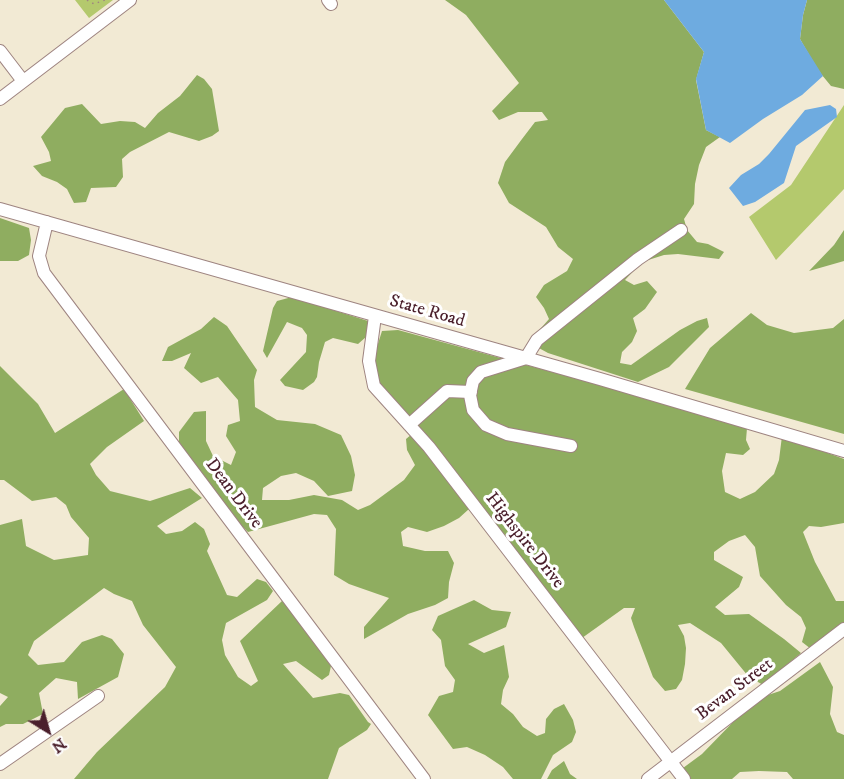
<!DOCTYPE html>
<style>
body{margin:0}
#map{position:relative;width:844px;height:779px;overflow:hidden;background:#f2ead4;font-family:"IM FELL DW Pica",serif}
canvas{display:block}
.north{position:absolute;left:18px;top:701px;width:60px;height:60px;-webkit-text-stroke:4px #fff;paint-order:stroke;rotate:143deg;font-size:16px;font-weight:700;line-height:24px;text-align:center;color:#4a1f2b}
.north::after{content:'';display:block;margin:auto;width:21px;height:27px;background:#4a1f2b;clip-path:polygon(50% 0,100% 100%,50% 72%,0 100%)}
</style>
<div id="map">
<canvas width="844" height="779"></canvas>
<div class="north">N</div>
</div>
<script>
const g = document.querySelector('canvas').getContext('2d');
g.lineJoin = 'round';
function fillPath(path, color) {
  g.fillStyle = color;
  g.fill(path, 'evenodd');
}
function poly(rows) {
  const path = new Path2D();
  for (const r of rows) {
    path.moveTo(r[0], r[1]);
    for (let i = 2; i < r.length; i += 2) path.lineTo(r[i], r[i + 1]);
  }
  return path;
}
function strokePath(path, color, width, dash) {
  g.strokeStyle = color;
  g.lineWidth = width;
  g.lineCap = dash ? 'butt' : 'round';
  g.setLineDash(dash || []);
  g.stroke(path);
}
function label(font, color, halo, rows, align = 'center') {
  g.font = font + ' "IM FELL DW Pica",serif';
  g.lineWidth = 6;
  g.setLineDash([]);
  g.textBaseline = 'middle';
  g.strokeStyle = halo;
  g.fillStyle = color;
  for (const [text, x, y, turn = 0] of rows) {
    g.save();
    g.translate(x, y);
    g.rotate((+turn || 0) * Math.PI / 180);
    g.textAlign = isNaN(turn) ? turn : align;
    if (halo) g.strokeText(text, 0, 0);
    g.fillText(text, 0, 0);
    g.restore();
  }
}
fillPath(poly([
 [75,0,113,0,89,18],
 [844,105,844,189,776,260,749,217,791,185]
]), '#b4c96d');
fillPath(poly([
 [445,0,664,0,704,52,696,80,706,130,720,137,706,147,699,165,695,184,694,204,684,219,687,230,697,242,708,244,724,252,719,259,678,254,664,255,642,262,625,280,634,285,647,281,657,292,645,309,633,318,637,331,632,342,622,352,620,363,631,365,680,330,697,321,707,318,709,327,669,367,638,382,548,353,537,347,535,335,549,319,544,308,536,297,544,285,567,271,573,259,558,247,546,227,509,203,498,183,505,162,522,139,535,122,548,120,542,112,518,112,499,120,492,111,519,83,466,15],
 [807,0,844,0,844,89,831,86,817,69,800,39,803,15],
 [197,75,204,79,212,89,219,131,212,136,199,141,169,132,130,152,122,159,123,177,116,187,91,188,86,202,74,203,67,189,57,182,42,176,33,166,51,161,49,152,41,137,65,108,82,104,101,124,120,121,135,122,145,128,158,113,180,96],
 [0,218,29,228,31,240,29,255,18,261,0,261],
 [844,230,844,261,809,271,834,245],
 [292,297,368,321,366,337,358,344,333,338,325,342,319,362,317,377,314,382,303,390,285,386,280,380,306,352,307,335,302,328,287,322,267,358,263,351,273,308,277,301],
 [751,313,767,325,794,333,833,328,844,319,844,434,685,389,710,348],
 [214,317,227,326,257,370,254,380,255,407,277,420,315,424,341,435,351,456,355,475,352,491,328,496,314,481,296,473,281,476,263,488,262,500,289,500,314,495,342,500,358,510,370,505,404,480,415,465,407,450,406,439,412,434,425,446,469,509,459,518,444,526,427,532,408,527,401,532,403,546,425,551,448,551,454,563,449,582,448,598,435,605,408,614,364,639,364,627,389,598,349,584,334,575,336,529,327,515,314,514,248,532,225,510,179,444,179,432,194,412,206,411,206,441,213,456,231,465,236,452,226,436,228,425,240,421,238,400,218,377,201,383,184,368,191,353,172,361,162,361,168,347,201,329],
 [398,330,607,387,747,428,746,440,750,449,743,455,726,453,722,471,725,492,740,499,755,492,774,474,779,460,782,436,844,459,844,523,821,527,809,526,803,532,815,562,836,601,844,601,844,624,811,649,802,642,806,628,801,617,786,605,760,576,755,547,745,535,729,541,714,552,714,560,743,577,739,587,715,607,725,615,749,614,784,639,801,653,763,685,748,676,721,643,690,623,678,625,684,636,686,648,685,664,682,680,676,689,665,691,653,677,634,627,631,618,635,608,624,608,582,638,378,383,374,366,376,350,382,331],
 [0,366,38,404,55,433,124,389,144,421,107,447,90,464,96,475,110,491,150,501,190,488,202,498,157,526,166,534,182,531,195,522,204,529,210,544,207,551,227,595,237,597,257,579,266,582,273,591,267,600,226,623,222,640,225,655,238,677,251,686,258,681,240,641,282,601,321,646,331,666,329,675,322,680,296,661,283,664,313,698,340,693,349,695,368,722,371,724,367,730,339,748,328,779,74,779,97,752,165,687,176,667,143,625,132,601,114,594,104,588,34,641,28,655,38,665,64,662,82,642,102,635,112,639,124,654,118,677,78,699,77,682,56,678,39,693,43,714,23,724,6,724,0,727,0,706,8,697,0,693,0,525,22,519,26,546,54,560,88,555,89,538,71,517,66,505,56,497,32,501,4,480,0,480],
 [474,600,492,610,511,612,506,627,468,644,484,653,504,645,509,677,503,690,501,704,513,714,523,727,537,736,545,733,546,719,554,709,564,704,573,720,576,732,572,742,553,755,541,779,513,779,503,767,485,755,467,747,453,749,428,715,439,696,453,692,455,680,445,666,441,640,432,630,438,616],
 [820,662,833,687,830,714,837,732,844,735,844,779,793,779,787,772,759,771,740,772,732,779,691,779,683,768,702,754,738,717,765,696,780,691],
 [564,761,570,774,577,779,547,779,552,770]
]), '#8fad60');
fillPath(poly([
 [664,0,807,0,803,15,800,39,823,76,802,95,763,119,730,143,706,130,696,79,704,52],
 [830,105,836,109,837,117,796,146,784,183,755,202,743,206,729,188,741,175,759,164,769,154,805,110]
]), '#6eabe0');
const minor = poly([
 [328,0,331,4],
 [0,51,23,81],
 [0,99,130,0],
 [0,209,600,379,844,451],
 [47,222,39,256,44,273,424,779],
 [375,316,369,361,374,386,429,447,684,779],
 [409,425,447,391,471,392],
 [571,446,507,434,486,425,473,410,470,395,473,381,481,372,526,358,537,340,638,259,681,230],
 [0,764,98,696],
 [648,779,844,629]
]);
strokePath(minor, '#9e8480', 14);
strokePath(poly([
 [87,0,94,4,105,0]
]), '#9e8480', 1.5, [1.5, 4.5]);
strokePath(minor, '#fff', 12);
label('18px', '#4a1f2b', '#fff', [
 ["State Road",427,312,16],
 ["Dean Drive",233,494,53],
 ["Highspire Drive",524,541,52],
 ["Bevan Street",735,690,-37]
]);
</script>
